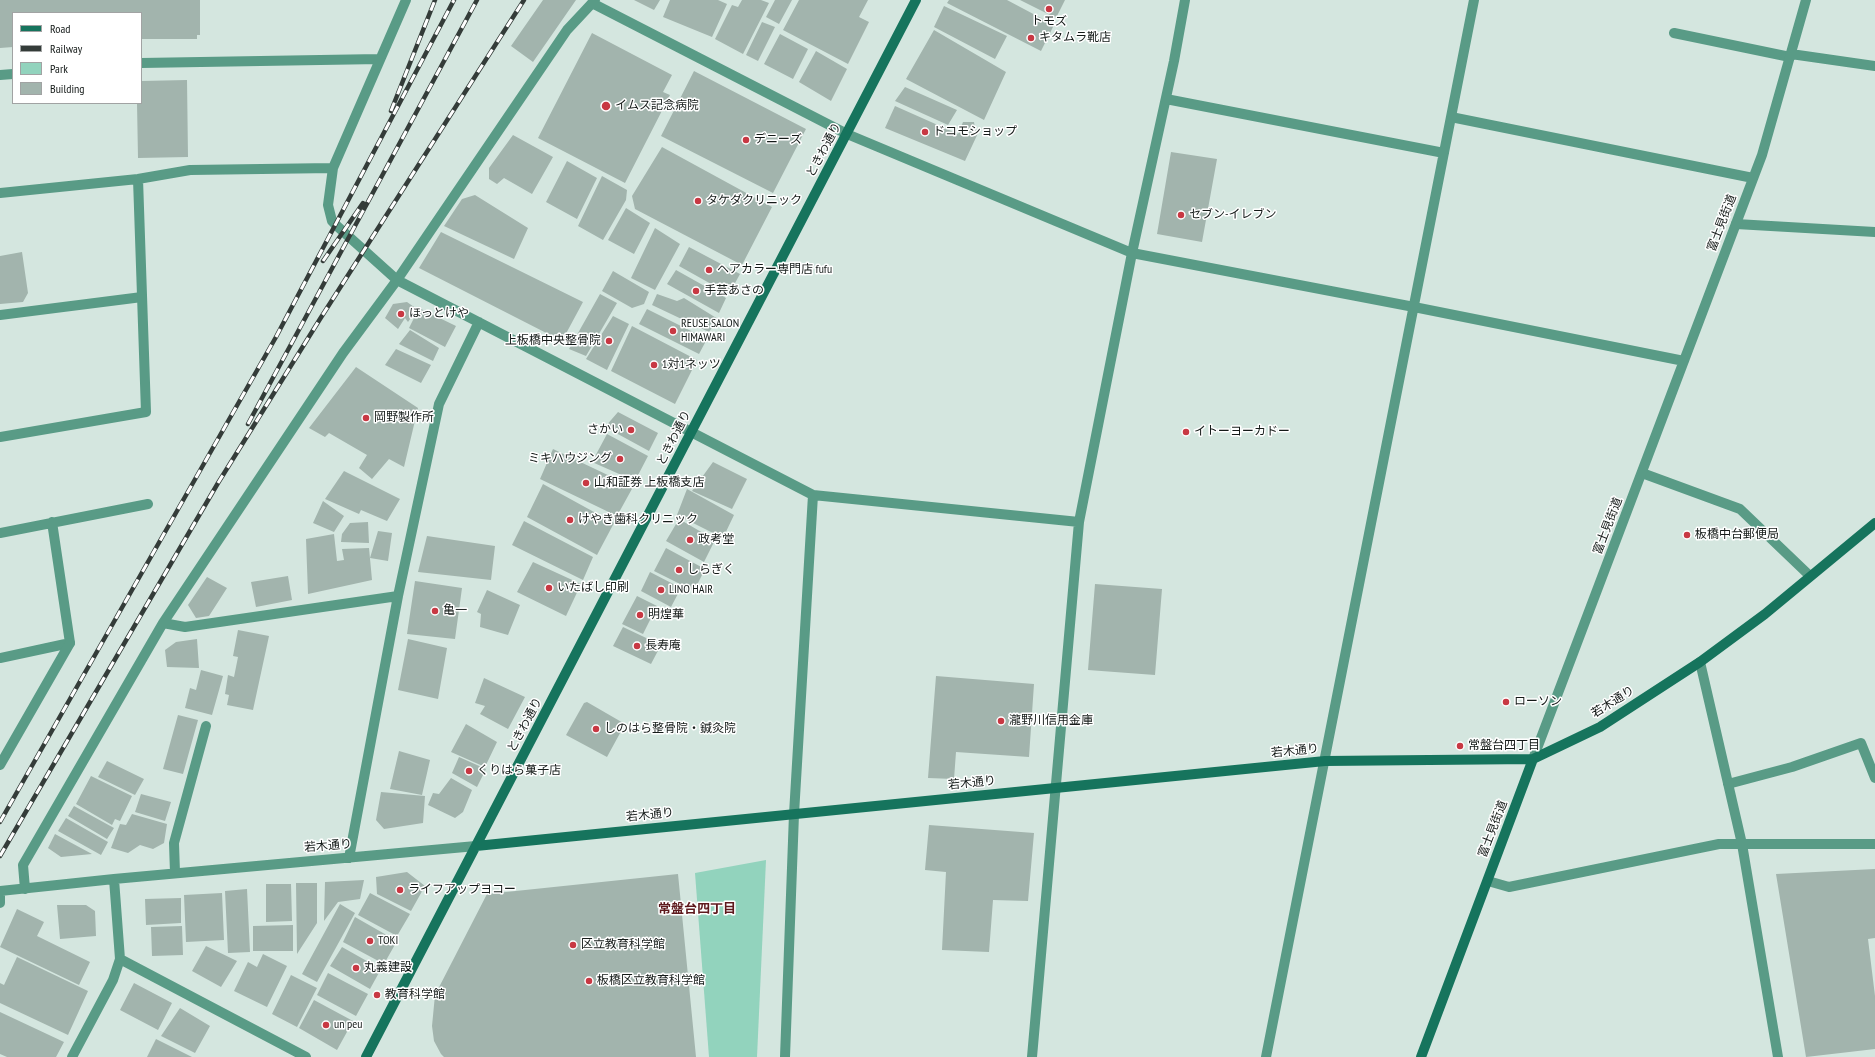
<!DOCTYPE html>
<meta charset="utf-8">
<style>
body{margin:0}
#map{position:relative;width:1875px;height:1057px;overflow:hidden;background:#d4e6df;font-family:"PT Sans Narrow",sans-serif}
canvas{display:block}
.legend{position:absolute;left:12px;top:12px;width:130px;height:92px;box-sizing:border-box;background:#fff;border:1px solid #a1a3a3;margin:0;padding:5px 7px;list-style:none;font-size:12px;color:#141a18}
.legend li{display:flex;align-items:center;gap:8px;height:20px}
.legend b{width:20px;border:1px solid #a1a3a3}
</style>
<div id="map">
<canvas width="1875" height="1057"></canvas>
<ul class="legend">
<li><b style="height:5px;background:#16745d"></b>Road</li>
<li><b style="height:5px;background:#343c39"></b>Railway</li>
<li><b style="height:11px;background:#92d3bd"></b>Park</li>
<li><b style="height:11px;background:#a2b4ad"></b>Building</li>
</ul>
</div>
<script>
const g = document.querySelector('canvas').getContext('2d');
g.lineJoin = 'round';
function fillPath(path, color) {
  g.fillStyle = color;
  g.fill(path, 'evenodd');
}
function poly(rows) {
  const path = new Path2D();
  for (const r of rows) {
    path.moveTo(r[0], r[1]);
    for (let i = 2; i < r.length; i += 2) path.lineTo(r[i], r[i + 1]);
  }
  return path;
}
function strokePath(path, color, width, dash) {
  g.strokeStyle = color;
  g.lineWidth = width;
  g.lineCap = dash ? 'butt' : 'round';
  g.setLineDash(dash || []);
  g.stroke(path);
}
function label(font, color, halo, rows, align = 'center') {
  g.font = font + ' "PT Sans Narrow","Noto Sans JP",sans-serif';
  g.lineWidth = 3;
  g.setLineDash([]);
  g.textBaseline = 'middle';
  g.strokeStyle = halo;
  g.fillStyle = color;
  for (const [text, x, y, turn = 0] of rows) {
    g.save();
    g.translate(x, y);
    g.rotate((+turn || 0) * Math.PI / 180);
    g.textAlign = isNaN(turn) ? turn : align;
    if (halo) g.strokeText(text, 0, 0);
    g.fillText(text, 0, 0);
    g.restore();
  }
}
fillPath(poly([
 [766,860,757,1057,709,1057,695,873]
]), '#92d3bd');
fillPath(poly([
 [0,0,200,0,200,35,197,35,197,39,141,39,141,13,13,13,13,47,0,48],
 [543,0,576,0,533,62,511,46],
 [634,0,660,0,654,10],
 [670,0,718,0,727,4,712,37,663,17],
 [742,0,761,0,769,3,743,54,715,39,732,5,738,7],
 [775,0,792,0,779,24,766,17],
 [799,0,868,0,859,17,869,22,848,64,783,30],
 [949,0,1007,0,1054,25,1041,51,947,3],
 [1020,0,1065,0,1056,18],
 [944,6,1007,36,995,59,934,27],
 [762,22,775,27,758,61,746,55],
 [934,30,1006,72,984,120,906,79],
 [592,33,672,75,663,92,670,95,625,183,538,138],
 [780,34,808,49,793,79,764,64],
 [816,51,847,69,831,101,799,82],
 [694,71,806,129,773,193,661,136],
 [187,80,188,157,138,158,137,103,141,103,141,81],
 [905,87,957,110,948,125,895,101],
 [895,106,958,134,963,122,974,122,975,129,979,131,965,161,885,128],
 [513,135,553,157,532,194,504,178,497,184,489,179,489,168],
 [662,147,772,207,742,265,635,209,632,196],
 [1171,152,1217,159,1202,242,1157,234],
 [567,161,597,178,577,219,546,202],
 [602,176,627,190,626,200,603,240,578,226],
 [475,195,528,228,514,259,444,226,462,199],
 [626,208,650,223,634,254,608,240],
 [655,228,680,244,655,290,631,278],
 [441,232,583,302,562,341,419,268],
 [689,247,740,274,729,294,679,266],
 [22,252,28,293,23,302,0,304,0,256],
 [676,270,726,298,719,313,667,284],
 [613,271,649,292,644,304,632,308,602,291],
 [600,294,617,303,586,356,569,349],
 [657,294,677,301,684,298,718,319,709,332,652,305],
 [407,302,417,309,408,322,405,318,398,329,385,318,393,304],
 [419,308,456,326,445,347,409,328],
 [647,309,707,339,699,354,639,324],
 [613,316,629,324,607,370,586,359],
 [632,326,697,360,675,404,611,371],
 [410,330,439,348,433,361,399,344],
 [396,349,431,365,421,383,385,365],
 [356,367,418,408,404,467,389,459,372,479,359,468,367,455,329,433,325,437,309,428],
 [618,412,658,433,649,451,605,427],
 [607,434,648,456,635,481,592,462],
 [553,449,633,487,617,516,540,479],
 [713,462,747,479,732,509,692,491],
 [344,471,400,499,387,521,361,510,359,514,325,499],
 [543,484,614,523,597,555,527,517],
 [687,489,734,515,723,538,677,515],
 [323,501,344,516,334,532,313,523],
 [679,519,715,540,704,562,666,541],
 [524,521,593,557,583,580,512,545],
 [368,522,369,543,341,542,342,534,350,523],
 [378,531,392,533,388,561,370,558],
 [334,534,337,561,344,560,342,549,369,548,372,580,308,594,306,539],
 [427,536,495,546,491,580,418,572],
 [666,548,705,569,694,591,654,571],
 [533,562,581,584,566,616,517,592],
 [650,572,681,588,671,607,641,591],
 [288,576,292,600,256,607,251,582],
 [207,577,227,588,209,616,196,618,188,605],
 [415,581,462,588,455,639,407,634],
 [1095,584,1162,589,1155,675,1088,670],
 [487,590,520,605,508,635,480,627,481,614,477,612],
 [637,596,657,606,643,634,622,624],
 [623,627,661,645,651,664,613,646],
 [238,630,269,636,253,710,227,705,229,695,225,694,228,675,234,677,238,657,233,656],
 [197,639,199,668,167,667,165,650,176,642],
 [408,639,447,648,438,699,398,690],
 [201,670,223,676,212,715,185,708,190,688,196,690],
 [936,676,1034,684,1029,757,956,752,954,779,928,778],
 [484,678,525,697,508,729,480,714,485,706,475,703],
 [587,702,625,724,607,757,566,735,584,703],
 [178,715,198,720,183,774,163,769],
 [466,724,497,742,485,767,451,752],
 [399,751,430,760,422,795,390,789],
 [459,757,486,769,477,787,452,773],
 [107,761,144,779,135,795,98,777],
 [91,776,132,796,120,821,115,819,112,825,76,804],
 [451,778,472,790,463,812,455,818,428,805,433,793,439,794],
 [381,792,425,796,423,823,384,829,376,820],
 [141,794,171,802,165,821,135,812],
 [74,806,114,828,107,839,68,816],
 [132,814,167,824,164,843,153,849,140,845,128,853,111,848,120,824,126,825],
 [66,818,108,842,101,855,58,831],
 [929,825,1034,833,1028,901,993,900,989,952,942,950,946,872,925,870],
 [55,834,92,854,61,857,48,848],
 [1875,869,1875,938,1868,939,1875,996,1875,1049,1806,1057,1776,874],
 [407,872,425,886,411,911,377,894,376,877],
 [678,874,696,1057,444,1057,441,1054,434,1041,432,1026,435,995,487,894],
 [364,880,360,899,338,902,324,921,325,882],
 [296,883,317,883,317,923,297,954],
 [266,884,291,884,292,921,266,922],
 [247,889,250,952,228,953,225,891],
 [222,893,224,940,186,942,184,895],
 [370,893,410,914,397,936,358,915],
 [181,898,181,923,146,925,145,899],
 [340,904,355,913,317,982,302,974],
 [57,905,86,905,95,911,96,936,60,939],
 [17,909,44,922,37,936,90,962,79,985,0,947],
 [355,917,397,941,384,964,343,942],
 [293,925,293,951,253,951,253,926],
 [182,926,183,955,152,956,151,927],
 [206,946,237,961,221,987,192,971],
 [342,947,381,969,370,989,330,966],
 [263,954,287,966,267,1007,234,991,248,962,257,967],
 [17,957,88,991,68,1035,0,1003,0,983,4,985],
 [328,973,368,994,356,1016,317,995],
 [291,975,317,988,297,1027,272,1014],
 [134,983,172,1003,158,1030,120,1010],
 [314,1000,353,1021,337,1050,299,1028],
 [180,1008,210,1026,195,1053,161,1036],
 [0,1012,64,1042,56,1057,7,1057,0,1054],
 [156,1039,192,1057,147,1057]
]), '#a2b4ad');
strokePath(poly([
 [1674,33,1790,57],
 [1736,224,1875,232],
 [0,315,142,297],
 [1642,473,1740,509,1810,576],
 [0,533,148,504],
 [0,658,70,643,52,522]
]), '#599b86', 10);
strokePath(poly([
 [406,0,333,168,328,205,332,221,337,226,397,280,813,495,1079,522],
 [592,3,847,134,1132,253,1414,307,1684,361],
 [1791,54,1875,66],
 [141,63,380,59],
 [0,75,13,74],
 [1166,99,1444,153],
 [1451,117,1753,178],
 [0,193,138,179,190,170,333,168],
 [0,437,146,412,138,179],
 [163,623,185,627,398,596],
 [1700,662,1742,844,1778,1057],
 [1533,759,1762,155,1806,0],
 [0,765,70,643],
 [1728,784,1792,767,1861,743,1875,778],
 [349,858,398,596,439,404,479,322],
 [175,873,174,843,206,726],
 [1488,881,1509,887,1719,844,1875,844],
 [25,889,23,865,163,623,343,353,397,280,567,30,595,0],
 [0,891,114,879,476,846],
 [0,892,0,903],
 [120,959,306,1057],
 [72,1057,113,980,120,959,114,879],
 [785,1057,794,814,813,495],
 [1032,1057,1079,522,1132,253,1174,61,1185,0],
 [1266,1057,1474,0]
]), '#599b86', 10);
strokePath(poly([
 [476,846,1325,761,1533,759,1600,727,1700,662,1765,614,1875,523],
 [366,1057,916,0],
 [1421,1057,1533,759]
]), '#16745d', 10);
const rail = poly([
 [391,111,435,0],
 [323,261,363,203],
 [248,424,477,0],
 [0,822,276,337,454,0],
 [0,856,218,483,320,319,524,0]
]);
strokePath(rail, '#343c39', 4.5);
strokePath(rail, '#fff', 3, [9]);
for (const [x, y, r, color] of [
 [1049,9,4,"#c83843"],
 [1031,38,4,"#c83843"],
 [606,106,5,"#c83843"],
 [925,132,4,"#c83843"],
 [746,140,4,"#c83843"],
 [698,201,4,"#c83843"],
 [1181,215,4,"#c83843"],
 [709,270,4,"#c83843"],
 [696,291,4,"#c83843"],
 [401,314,4,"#c83843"],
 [673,331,4,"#c83843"],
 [609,341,4,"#c83843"],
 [654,365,4,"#c83843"],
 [366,418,4,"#c83843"],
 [631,430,4,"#c83843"],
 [1186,432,4,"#c83843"],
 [620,459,4,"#c83843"],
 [586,483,4,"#c83843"],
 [570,520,4,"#c83843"],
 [1687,535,4,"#c83843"],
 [690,540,4,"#c83843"],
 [679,570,4,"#c83843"],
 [549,588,4,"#c83843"],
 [661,590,4,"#c83843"],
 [435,611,4,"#c83843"],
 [640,615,4,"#c83843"],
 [637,646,4,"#c83843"],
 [1506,702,4,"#c83843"],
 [1001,721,4,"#c83843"],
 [596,729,4,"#c83843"],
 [1460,746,4,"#c83843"],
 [469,771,4,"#c83843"],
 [400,890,4,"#c83843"],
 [370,941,4,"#c83843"],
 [573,945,4,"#c83843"],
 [356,968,4,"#c83843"],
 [589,981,4,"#c83843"],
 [377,995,4,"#c83843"],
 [326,1025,4,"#c83843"]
]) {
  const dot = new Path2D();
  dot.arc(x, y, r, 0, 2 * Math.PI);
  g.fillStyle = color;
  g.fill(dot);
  strokePath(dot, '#fff', 1.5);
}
label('12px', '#141a18', '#fff', [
 ["トモズ",1049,22,"center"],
 ["キタムラ靴店",1039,38],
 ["イムス記念病院",615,106],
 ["ドコモショップ",933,132],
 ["デニーズ",754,140],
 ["タケダクリニック",706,201],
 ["セブン-イレブン",1189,215],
 ["ヘアカラー専門店 fufu",717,270],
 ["手芸あさの",704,291],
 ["ほっとけや",409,314],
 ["REUSE SALON",681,324],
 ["HIMAWARI",681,338],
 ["上板橋中央整骨院",601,341,"right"],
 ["1対1ネッツ",662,365],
 ["岡野製作所",374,418],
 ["さかい",623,430,"right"],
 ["イトーヨーカドー",1194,432],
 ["ミキハウジング",612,459,"right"],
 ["山和証券 上板橋支店",594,483],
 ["けやき歯科クリニック",578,520],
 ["板橋中台郵便局",1695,535],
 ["政考堂",698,540],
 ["しらぎく",687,570],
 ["いたばし印刷",557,588],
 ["LINO HAIR",669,590],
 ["亀一",443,611],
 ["明煌華",648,615],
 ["長寿庵",645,646],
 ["ローソン",1514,702],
 ["瀧野川信用金庫",1009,721],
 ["しのはら整骨院・鍼灸院",604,729],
 ["常盤台四丁目",1468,746],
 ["くりはら菓子店",477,771],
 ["ライフアップヨコー",408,890],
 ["TOKI",378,941],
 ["区立教育科学館",581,945],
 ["丸義建設",364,968],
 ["板橋区立教育科学館",597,981],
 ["教育科学館",385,995],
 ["un peu",334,1025]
], 'left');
label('12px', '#141a18', '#fff', [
 ["ときわ通り",824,150,-62],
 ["富士見街道",1722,223,-69],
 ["ときわ通り",674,438,-63],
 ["富士見街道",1608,526,-69],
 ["若木通り",1613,702,-32],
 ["ときわ通り",525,725,-62],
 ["若木通り",1295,751,-6],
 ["若木通り",972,783,-6],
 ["若木通り",650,815,-6],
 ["富士見街道",1493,829,-69],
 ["若木通り",328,846,-5]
]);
label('bold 13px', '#5e191d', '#fff', [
 ["常盤台四丁目",697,909]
]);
</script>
